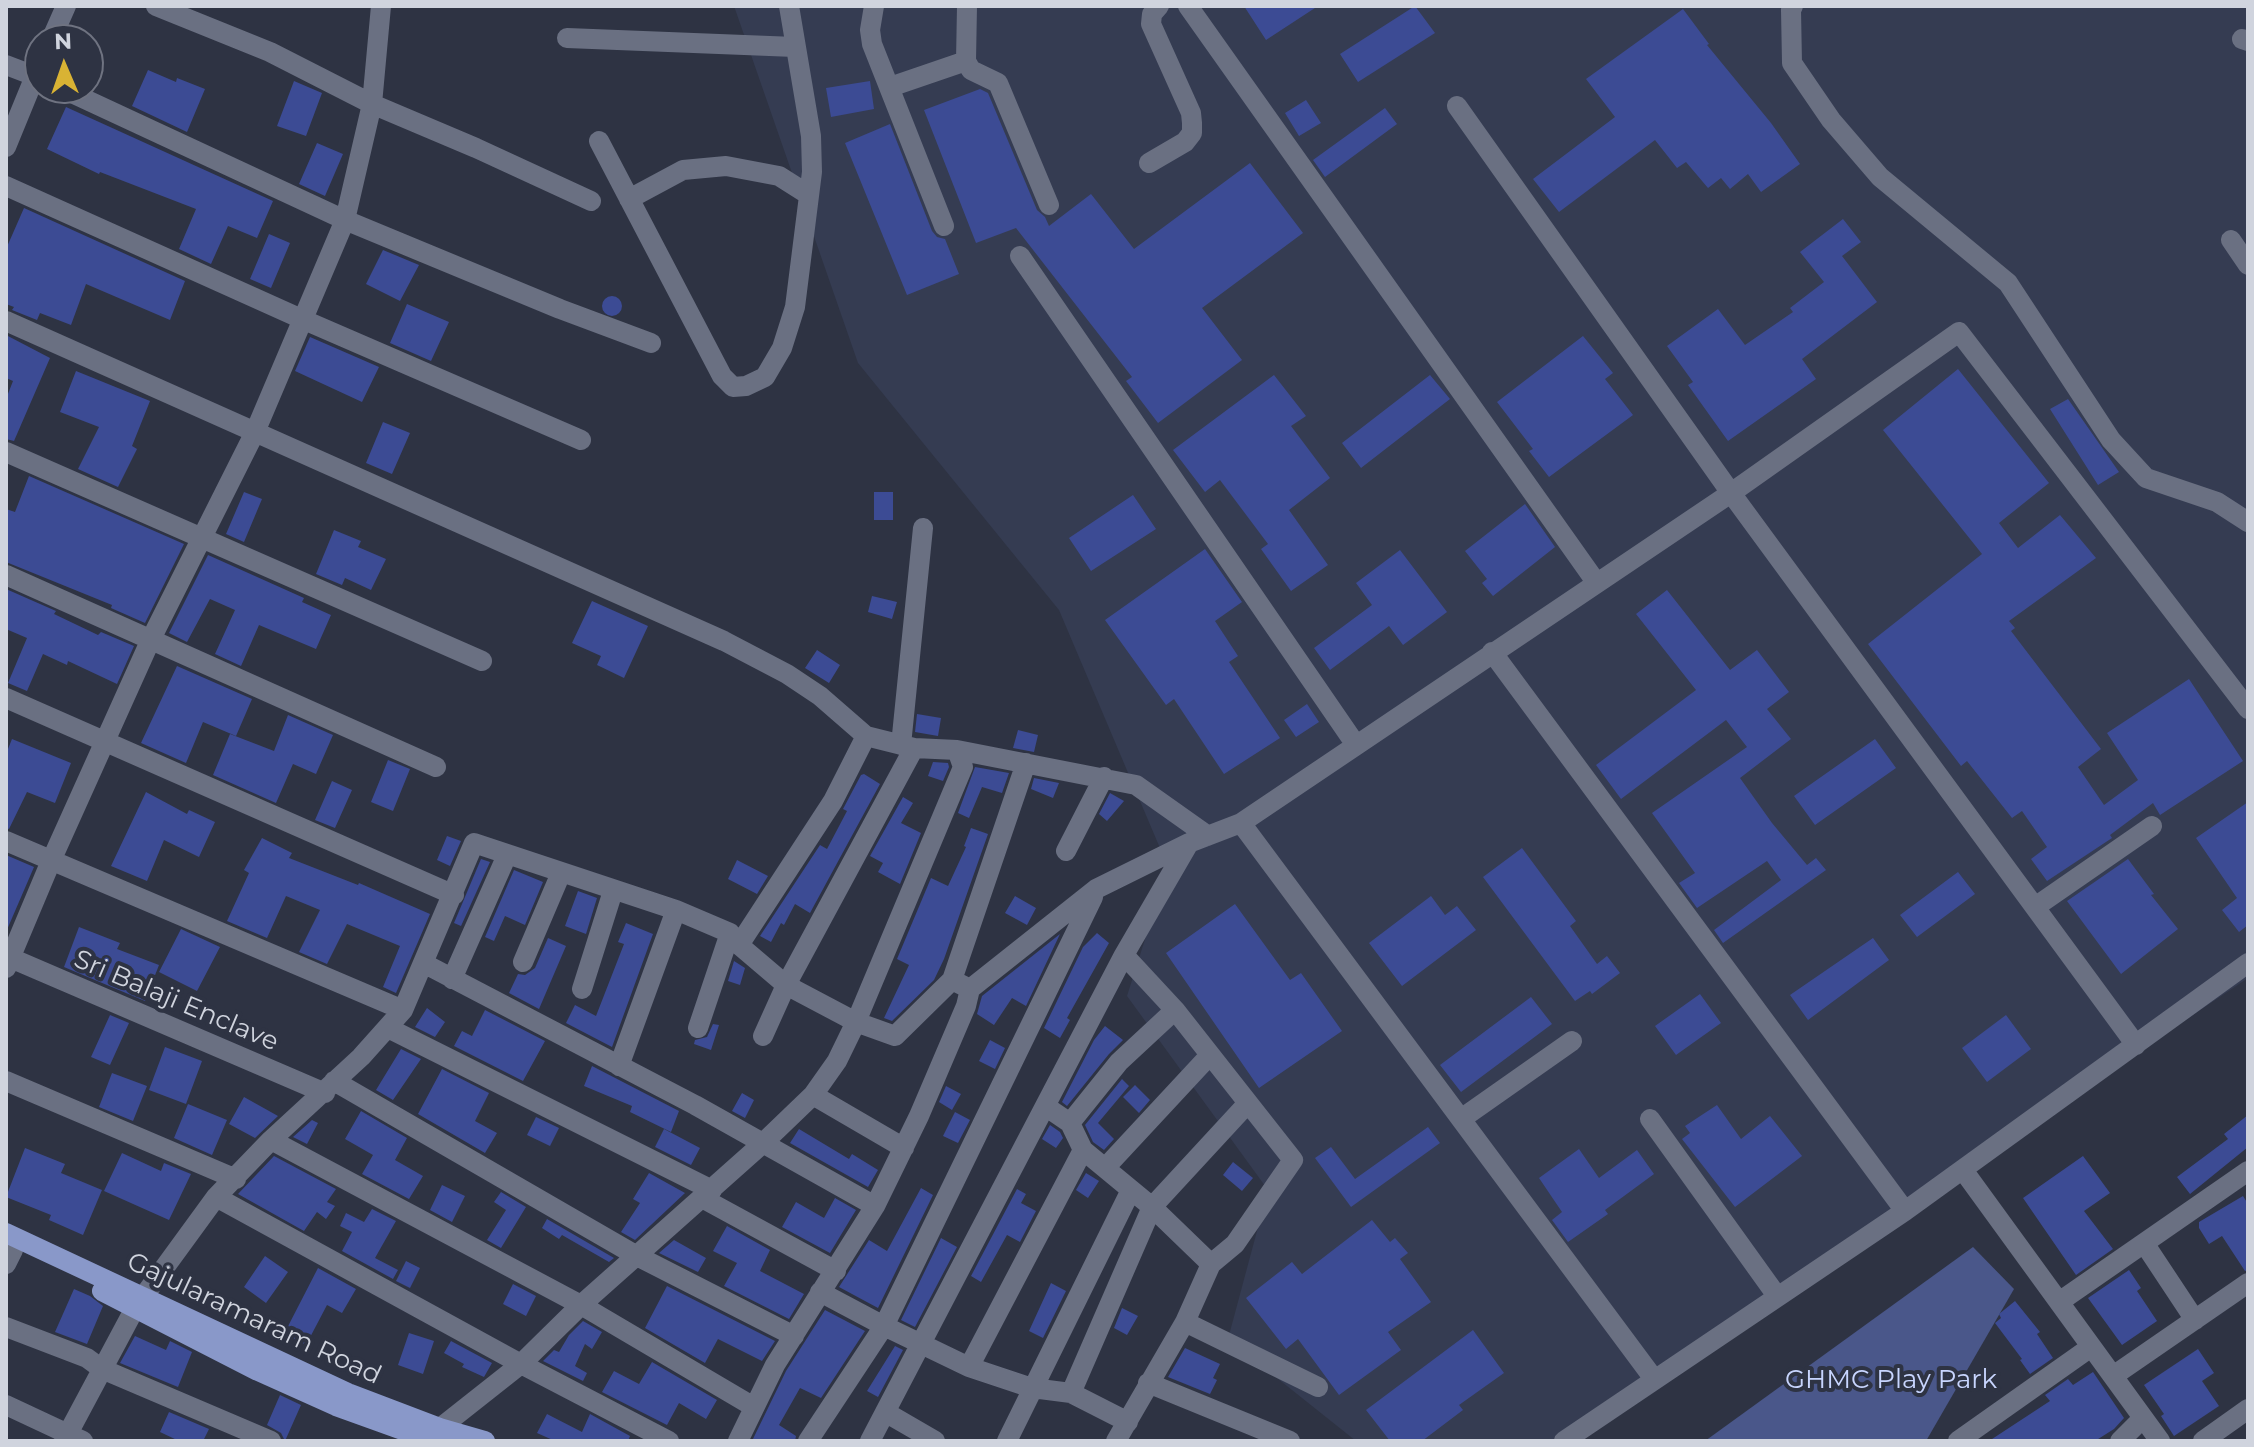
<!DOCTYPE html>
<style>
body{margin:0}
#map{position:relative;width:2254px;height:1447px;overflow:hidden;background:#2e3343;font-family:Montserrat,sans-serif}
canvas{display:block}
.frame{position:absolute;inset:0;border:8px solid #d0d4de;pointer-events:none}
.north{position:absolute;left:24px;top:24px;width:80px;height:80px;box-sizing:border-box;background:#2e3343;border:2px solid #6f7381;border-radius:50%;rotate:358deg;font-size:22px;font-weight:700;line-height:32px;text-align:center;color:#d0d4de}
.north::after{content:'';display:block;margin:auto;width:28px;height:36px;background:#d9b334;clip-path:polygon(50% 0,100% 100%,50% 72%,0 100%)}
</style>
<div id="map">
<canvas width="2254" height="1447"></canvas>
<div class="frame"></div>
<div class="north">N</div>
</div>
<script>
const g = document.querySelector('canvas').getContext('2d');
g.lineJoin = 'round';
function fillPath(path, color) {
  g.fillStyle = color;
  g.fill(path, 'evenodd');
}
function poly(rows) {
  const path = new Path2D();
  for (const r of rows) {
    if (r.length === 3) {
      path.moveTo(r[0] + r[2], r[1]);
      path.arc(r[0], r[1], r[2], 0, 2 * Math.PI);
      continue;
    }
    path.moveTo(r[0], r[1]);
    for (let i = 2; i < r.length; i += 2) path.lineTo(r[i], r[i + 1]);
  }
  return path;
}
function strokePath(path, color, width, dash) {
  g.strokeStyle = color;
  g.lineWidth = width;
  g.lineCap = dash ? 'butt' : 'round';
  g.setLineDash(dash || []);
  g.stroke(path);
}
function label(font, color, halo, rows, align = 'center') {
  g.font = font + ' Montserrat,sans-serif';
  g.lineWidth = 8;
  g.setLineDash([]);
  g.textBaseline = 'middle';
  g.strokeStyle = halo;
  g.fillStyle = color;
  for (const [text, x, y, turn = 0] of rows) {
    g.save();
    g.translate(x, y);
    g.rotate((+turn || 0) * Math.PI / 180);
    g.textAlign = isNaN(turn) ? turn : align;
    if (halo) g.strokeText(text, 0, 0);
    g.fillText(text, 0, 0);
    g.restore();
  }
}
fillPath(poly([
 [734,6,2248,6,2248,978,1558,1441,1356,1441,1228,1339,1268,1190,1127,996,1168,867,1059,610,858,363]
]), '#353c52');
fillPath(poly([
 [1973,1247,2014,1289,1926,1441,1705,1441]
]), '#4a578a');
fillPath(poly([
 [1244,6,1318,6,1266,40],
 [1415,6,1435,33,1358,82,1340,54],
 [1683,9,1709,44,1707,45,1771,123,1800,164,1761,192,1748,174,1730,189,1721,178,1708,188,1686,162,1677,168,1655,140,1559,212,1533,179,1615,117,1586,79],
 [148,70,176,82,177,78,205,89,187,132,132,106],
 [294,81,322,93,306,136,277,126],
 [870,81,874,109,831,117,826,88],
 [980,89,988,93,1037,210,1045,217,1049,226,1091,194,1134,249,1250,163,1303,233,1202,308,1242,360,1158,423,1126,381,1132,377,1016,228,976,243,924,110],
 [1306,100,1321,123,1299,136,1285,113],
 [66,107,273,201,257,238,228,226,211,264,179,249,196,209,100,172,99,174,47,149],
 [1385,108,1397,124,1325,177,1313,160],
 [890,124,932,231,937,237,945,239,959,274,907,295,845,143],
 [317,143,343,154,325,196,299,184],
 [24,208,185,281,170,320,86,284,71,325,40,313,37,320,12,310,14,307,6,304,6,249],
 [1843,219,1861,242,1842,256,1877,302,1802,359,1816,379,1728,441,1688,385,1693,382,1667,346,1718,309,1745,345,1793,312,1790,308,1824,282,1800,252],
 [269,234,290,243,271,288,250,279],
 [383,250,419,265,400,301,366,284],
 [612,306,10],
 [407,304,449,322,431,361,390,343],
 [6,335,50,358,14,441,6,439,6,399,13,381,6,378],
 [1583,336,1613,373,1605,379,1633,415,1549,477,1529,451,1533,449,1497,402],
 [310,337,379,367,362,402,295,371],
 [1958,369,2049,483,1999,523,2018,548,2060,515,2096,558,2009,621,2015,628,2011,631,2101,749,2078,767,2104,805,2138,780,2107,733,2189,679,2243,761,2160,815,2153,803,2110,835,2112,838,2047,881,2031,859,2047,847,2022,811,2012,818,1967,761,1961,766,1868,644,1982,554,1883,430],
 [76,371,150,401,132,446,137,449,118,487,78,469,99,427,60,412],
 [1274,375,1306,416,1291,426,1330,478,1289,510,1328,565,1291,591,1261,549,1268,544,1220,480,1205,492,1173,450],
 [1430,375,1450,399,1361,468,1342,443],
 [2068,399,2119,472,2098,485,2050,409],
 [383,422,410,433,392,474,366,463],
 [29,476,184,544,145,623,111,608,112,605,6,562,6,509,15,512],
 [244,492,262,499,244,542,226,534],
 [874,492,893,492,893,520,874,520],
 [1133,495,1156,529,1091,571,1069,538],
 [1525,504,1555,547,1493,596,1482,583,1487,579,1465,551],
 [334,530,361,541,358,547,386,559,371,590,345,578,342,585,316,574],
 [1205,549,1242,602,1215,621,1238,656,1229,662,1280,738,1224,774,1174,699,1166,705,1105,620],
 [1400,550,1447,612,1403,645,1389,626,1330,670,1314,648,1372,605,1356,583],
 [208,555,304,598,302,602,331,615,316,649,259,625,241,666,215,654,235,610,210,599,187,642,169,633],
 [6,589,56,611,54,614,98,635,101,632,134,646,117,684,68,661,67,665,43,654,27,691,8,683,27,638,6,629],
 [1667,590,1730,670,1757,650,1789,692,1767,709,1791,739,1740,778,1772,823,1807,865,1816,858,1826,870,1723,943,1714,930,1781,880,1767,861,1697,908,1679,883,1695,873,1652,813,1747,747,1726,720,1621,799,1596,765,1696,690,1636,614],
 [872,596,897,602,892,619,868,612],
 [592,601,648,626,624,678,597,665,601,656,572,643],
 [817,650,840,665,829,683,805,668],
 [177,666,252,699,236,736,203,722,186,763,141,743],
 [1307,704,1319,722,1296,737,1284,720],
 [917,714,941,718,938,736,915,732],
 [288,715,333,735,316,774,293,764,276,803,213,775,230,734,274,751],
 [1018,730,1038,735,1034,752,1013,748],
 [12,739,71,763,55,803,27,792,9,829,6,828,6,754],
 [1875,739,1896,768,1815,825,1794,796],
 [388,760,410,769,393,811,371,802],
 [933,762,948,763,949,767,943,781,928,776],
 [975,767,1009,773,1002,793,982,787,969,818,958,813],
 [864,774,880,784,810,913,795,904,784,925,781,923,771,942,760,936,820,845,827,849,847,811,843,809,861,775],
 [1034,778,1059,783,1053,798,1031,789],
 [332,781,352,790,335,828,315,820],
 [146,792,187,814,189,810,215,822,199,857,164,840,147,881,111,866],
 [1110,793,1124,801,1107,821,1099,814],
 [903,797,913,803,901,823,921,833,900,884,878,872,883,863,870,856],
 [2248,802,2248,925,2239,932,2222,910,2237,898,2196,838],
 [971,828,988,834,944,959,934,980,892,1021,884,1018,909,965,897,959,931,878,948,886,966,847,964,846],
 [447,836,461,841,450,866,437,860],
 [262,838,292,853,289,858,358,885,359,883,430,914,396,993,383,987,400,946,347,924,327,964,299,952,320,910,286,896,267,938,227,921,249,873,244,870],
 [1522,848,1576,921,1570,926,1597,964,1607,956,1620,973,1592,994,1590,991,1575,1001,1483,877],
 [6,855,34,867,6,932],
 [481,859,490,862,461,926,454,923],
 [2128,859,2154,894,2151,895,2178,929,2121,974,2067,901],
 [737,860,768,876,757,894,728,879],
 [514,870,543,882,525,925,505,916,494,941,485,937],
 [1958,872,1975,894,1917,937,1900,915],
 [578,891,597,898,586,934,565,926],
 [1015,896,1036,908,1027,925,1005,913],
 [1431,896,1445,915,1457,906,1476,930,1402,986,1369,943],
 [1235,904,1290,980,1301,973,1342,1031,1259,1088,1166,953],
 [626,923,653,934,612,1047,566,1023,575,1005,596,1016,624,944,618,942],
 [79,927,120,943,117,949,159,965,145,1001,64,967],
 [181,929,220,947,197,991,159,972],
 [1097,933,1109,943,1067,1018,1070,1020,1060,1038,1044,1028,1083,947],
 [1060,934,1026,1006,1012,998,994,1025,977,1014,982,996],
 [548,938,566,946,539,1009,509,993,518,974,525,975,535,968],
 [1873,938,1889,960,1808,1020,1790,995],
 [734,961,745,968,740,985,728,981],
 [1700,994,1721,1023,1676,1055,1655,1026],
 [1531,997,1552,1024,1461,1092,1440,1065],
 [427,1008,445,1022,435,1037,415,1027],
 [485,1010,545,1041,523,1081,454,1046,462,1031,472,1036],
 [110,1015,129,1023,110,1065,91,1057],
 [2006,1015,2031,1049,1987,1082,1962,1048],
 [713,1024,719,1025,711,1050,694,1044,695,1040,707,1037],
 [1105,1026,1123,1040,1109,1054,1067,1106,1062,1102,1094,1040],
 [990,1040,1005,1048,995,1069,979,1061],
 [165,1047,202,1061,186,1104,149,1090],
 [401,1049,421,1059,393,1100,376,1090],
 [592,1066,679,1111,671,1132,630,1112,632,1106,584,1086],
 [442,1069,489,1093,475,1121,497,1133,485,1153,418,1114],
 [112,1073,147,1086,133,1121,99,1107],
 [1122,1079,1129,1086,1098,1123,1114,1139,1104,1150,1093,1142,1085,1125],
 [1135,1085,1150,1100,1139,1113,1123,1097],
 [946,1086,961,1094,952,1110,939,1102],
 [742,1093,754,1100,745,1118,732,1111],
 [244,1097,278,1116,255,1138,229,1124],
 [188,1104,227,1120,212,1155,174,1138],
 [1717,1105,1741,1139,1770,1116,1802,1156,1735,1207,1682,1139,1690,1133,1685,1126],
 [361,1111,407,1138,395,1160,423,1176,409,1199,362,1174,373,1155,345,1139],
 [955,1112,970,1120,958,1143,943,1136],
 [2248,1115,2248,1147,2190,1194,2177,1177,2228,1139,2224,1134],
 [536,1117,559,1128,550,1146,527,1135],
 [312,1120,318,1123,307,1144,293,1137],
 [1050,1125,1060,1132,1063,1138,1056,1148,1042,1139],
 [1428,1127,1440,1143,1351,1207,1315,1158,1331,1147,1355,1179],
 [664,1129,700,1148,691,1165,655,1147],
 [799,1129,849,1159,852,1154,878,1170,868,1187,790,1143],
 [25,1148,65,1164,61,1173,102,1190,83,1235,49,1220,51,1215,6,1197],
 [1579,1149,1599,1178,1637,1150,1654,1174,1605,1210,1608,1214,1568,1242,1552,1220,1562,1212,1539,1178],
 [122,1153,161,1171,164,1163,191,1174,169,1220,104,1191],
 [274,1156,336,1189,327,1202,335,1206,326,1219,317,1212,304,1231,238,1194],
 [2083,1156,2110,1193,2084,1211,2113,1249,2076,1275,2023,1198],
 [1233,1162,1253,1178,1242,1191,1223,1175],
 [649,1173,685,1193,635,1240,621,1232,640,1203,633,1199],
 [1086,1173,1099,1181,1088,1198,1076,1190],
 [442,1185,465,1196,452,1222,430,1210],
 [921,1188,933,1195,878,1308,839,1287,869,1240,887,1251],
 [1017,1189,1026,1194,1021,1203,1036,1211,1020,1242,1007,1235,981,1282,971,1276],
 [501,1192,526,1207,501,1248,487,1240,506,1210,494,1202],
 [2243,1196,2248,1204,2248,1270,2245,1271,2222,1236,2209,1244,2199,1228,2199,1222],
 [835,1198,856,1210,830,1253,782,1227,796,1202,824,1218],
 [372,1209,396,1221,375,1258,398,1270,393,1279,342,1251,352,1232,340,1226,346,1213,364,1222],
 [547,1219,614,1258,609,1262,562,1235,559,1239,542,1228],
 [1372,1220,1390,1242,1395,1238,1408,1253,1400,1259,1431,1302,1388,1332,1401,1350,1339,1395,1298,1339,1286,1349,1246,1298,1292,1262,1302,1274],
 [727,1226,770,1250,760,1271,804,1294,789,1319,724,1286,737,1263,713,1251],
 [941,1238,957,1247,915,1327,901,1320],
 [674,1240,706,1258,698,1272,659,1253],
 [265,1256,288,1272,266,1303,244,1287],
 [406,1261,420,1268,410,1288,396,1281],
 [318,1268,356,1289,342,1313,327,1305,306,1345,284,1334],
 [2129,1270,2141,1288,2137,1291,2157,1321,2122,1345,2088,1298],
 [1051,1283,1066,1291,1043,1338,1029,1331],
 [513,1284,536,1296,526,1316,503,1304],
 [667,1286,775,1341,762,1361,718,1339,705,1363,645,1328],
 [74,1289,90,1296,103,1306,87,1344,55,1332],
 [2015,1301,2040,1332,2037,1334,2053,1358,2030,1374,2020,1360,2022,1359,1995,1323,2001,1318,1999,1314],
 [1122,1308,1138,1316,1127,1335,1114,1328],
 [825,1310,865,1331,821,1398,800,1388,779,1425,796,1436,795,1441,752,1441,786,1371],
 [583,1321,602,1332,592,1349,585,1344,575,1366,587,1373,583,1381,543,1361,554,1350,559,1352,569,1335],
 [1473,1330,1504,1373,1459,1405,1463,1410,1422,1441,1390,1441,1366,1410],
 [409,1333,434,1341,423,1374,398,1365],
 [135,1336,166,1350,170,1341,192,1352,178,1387,120,1363],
 [451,1341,492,1363,484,1377,462,1367,464,1364,444,1353],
 [895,1346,903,1350,878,1397,867,1391],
 [1185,1348,1220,1364,1213,1378,1217,1380,1210,1394,1168,1377],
 [2198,1349,2214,1373,2202,1381,2219,1406,2174,1436,2161,1416,2164,1414,2144,1385],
 [652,1362,717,1400,706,1419,679,1403,667,1425,602,1392,614,1371,639,1384],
 [2093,1372,2124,1418,2114,1429,2095,1441,1989,1441,2050,1401,2045,1395,2068,1379,2073,1385],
 [280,1395,301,1405,285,1441,281,1433,267,1425],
 [169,1412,209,1429,203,1441,179,1441,160,1432],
 [547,1414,582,1432,590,1414,630,1436,628,1441,555,1441,537,1433]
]), '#3c4b94');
strokePath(poly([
 [156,6,270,52,372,104,476,148,591,201],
 [874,6,870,30,872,44,944,226],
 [967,6,966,61,971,70,998,83,1049,205],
 [1188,6,1596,582],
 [1793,6,1791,10,1792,63,1831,120,1880,177,2008,283,2111,440,2146,478,2217,502,2248,522],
 [567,38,795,47],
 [2242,39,2248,41],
 [51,40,66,6],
 [6,65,40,78],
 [890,87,966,61],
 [61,88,345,220,560,309,651,343],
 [1457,106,1731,493,2136,1045],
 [599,141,722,376,733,387,746,386,765,377,782,348,795,307,812,172,811,136,789,6],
 [6,147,40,64],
 [1149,163,1185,142,1192,133,1192,123,1191,113,1151,24,1152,14,1159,6],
 [6,186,304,320,581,440],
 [629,199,683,170,726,166,779,176,809,195],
 [2231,240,2248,265],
 [1020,256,1356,745],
 [6,321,724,641,787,674,820,696,866,736,914,748,957,750,1136,785,1208,836],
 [6,452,482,661],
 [6,575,436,767],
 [1492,652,1905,1211],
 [6,698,454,895],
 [901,745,923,528],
 [1241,823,1654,1379],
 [6,841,403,1010],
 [1066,851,1104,777],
 [2035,907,2152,826],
 [739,945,833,801,866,736],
 [6,956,325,1093],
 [523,962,561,873],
 [425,964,695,1105,875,1206],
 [6,968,51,861,151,639,255,432,345,220,372,104,381,6],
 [452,979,507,855],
 [952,980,1026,763],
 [582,989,613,891],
 [388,1028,712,1190],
 [698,1028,730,933],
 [763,1036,786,985,914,748],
 [619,1066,676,910],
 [6,1081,236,1179],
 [334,1081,637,1256,794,1336],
 [813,1095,904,1148],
 [1045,1106,1070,1123,1083,1150,1152,1207,1211,1264],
 [1461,1119,1572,1041],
 [1650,1119,1777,1296],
 [1070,1123,1119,1062,1175,1010],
 [271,1140,581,1305,754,1407],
 [1105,1168,1210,1055],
 [1963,1170,2160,1441],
 [216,1197,521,1364,669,1441],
 [702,1198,836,1271],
 [2144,1243,2195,1320],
 [6,1264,13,1250],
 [2059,1302,2248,1171],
 [1185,1322,1318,1387],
 [6,1327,87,1358,102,1369,271,1441],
 [969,1367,1083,1150],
 [2113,1376,2248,1283],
 [1148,1383,1290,1441],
 [1071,1393,1032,1388,969,1367,884,1326,1093,897],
 [6,1405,83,1441],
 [885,1412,935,1441],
 [1128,1422,1071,1393,1152,1207,1248,1103],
 [440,1428,521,1364,581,1305,762,1144,813,1095,837,1061,856,1022,963,767,957,750],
 [64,1441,135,1308,216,1197,271,1140,361,1057,403,1010,474,843,676,910,730,933,739,945,786,985,856,1022,895,1036,952,980,970,989,1096,889,1189,843,1241,823,1731,493,1959,332,2248,709],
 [738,1441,775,1365,875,1206,919,1116,966,1006,970,989],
 [808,1441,884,1326,820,1292],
 [870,1441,1124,955,1189,843],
 [1007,1441,1131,1190],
 [1116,1441,1185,1322,1211,1264,1235,1244,1293,1160,1175,1010,1124,955],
 [1564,1441,1905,1211,2248,963],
 [1958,1441,2091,1347],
 [2120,1441,2143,1418],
 [2203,1441,2248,1409]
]), '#6a7082', 20);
strokePath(poly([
 [6,1233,348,1393,440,1428,485,1441],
 [102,1291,258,1371,336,1406,433,1441]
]), '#8998c9', 20);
label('26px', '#d0d4de', '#2e3343', [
 ["Sri Balaji Enclave",176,1001,23],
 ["Gajularamaram Road",254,1319,25]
]);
label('26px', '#c8d5fe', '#2e3343', [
 ["GHMC Play Park",1891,1380]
]);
</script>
